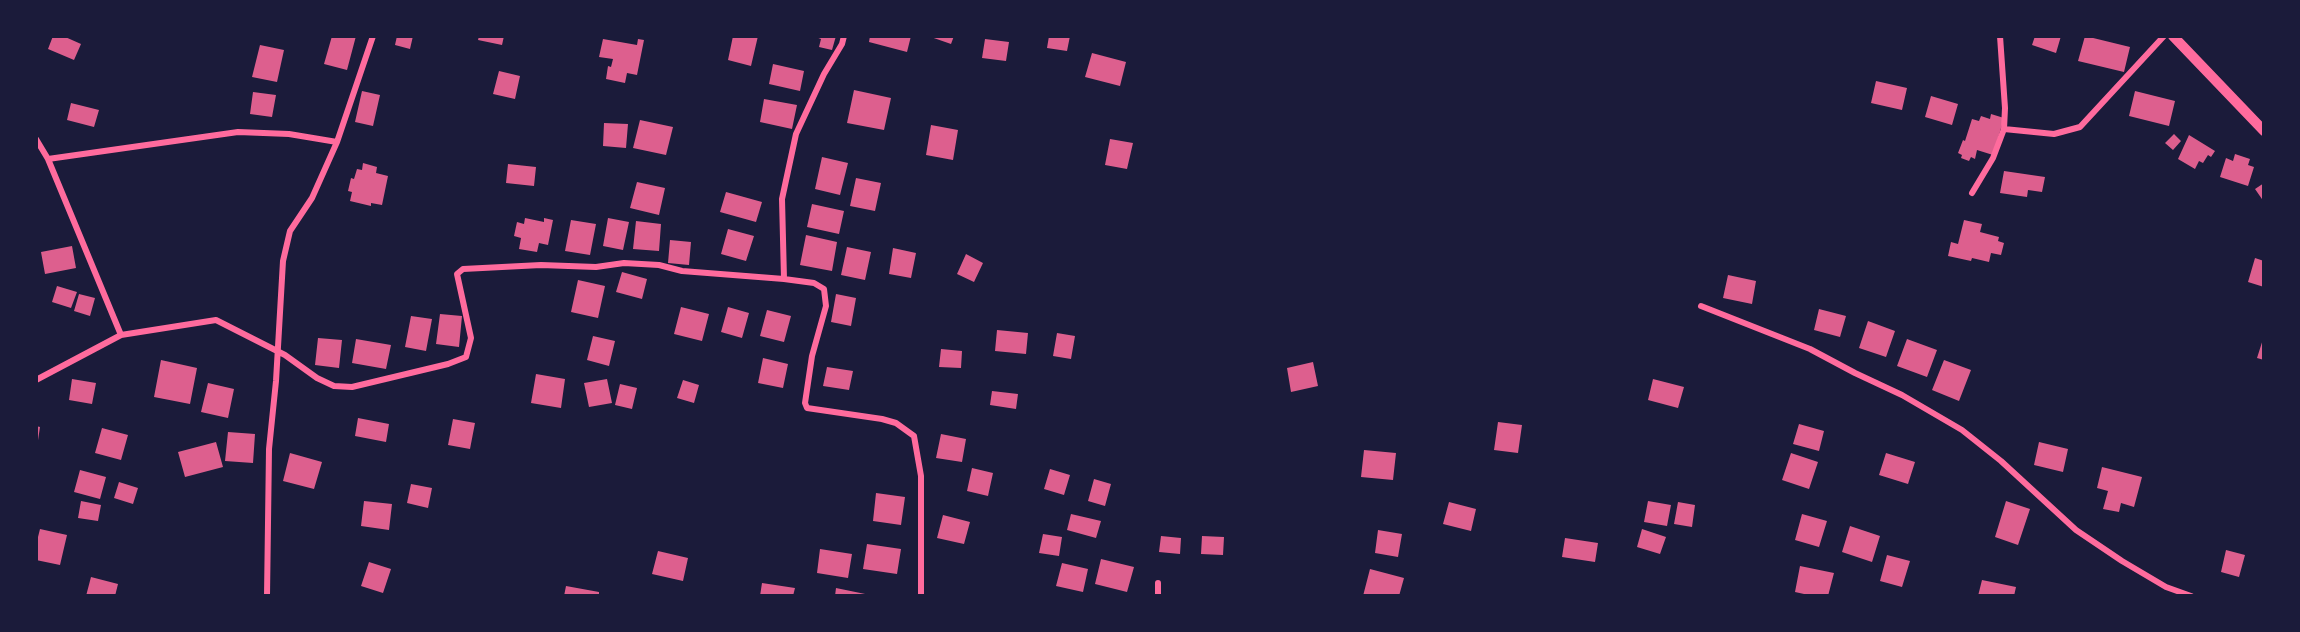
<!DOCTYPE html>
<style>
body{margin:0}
#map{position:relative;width:2300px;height:632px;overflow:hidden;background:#1b1b3a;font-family:Manrope,sans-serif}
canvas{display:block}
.frame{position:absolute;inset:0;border:38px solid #1b1b3a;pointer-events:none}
</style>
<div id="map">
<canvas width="2300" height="632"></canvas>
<div class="frame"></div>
</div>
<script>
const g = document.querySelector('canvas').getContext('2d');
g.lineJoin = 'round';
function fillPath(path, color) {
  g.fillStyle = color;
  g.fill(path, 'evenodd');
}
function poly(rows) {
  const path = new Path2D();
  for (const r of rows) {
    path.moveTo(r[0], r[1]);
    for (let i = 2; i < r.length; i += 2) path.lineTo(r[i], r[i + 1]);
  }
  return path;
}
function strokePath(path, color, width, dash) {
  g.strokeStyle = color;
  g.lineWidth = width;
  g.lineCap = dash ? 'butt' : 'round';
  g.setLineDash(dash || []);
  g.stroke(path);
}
fillPath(poly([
 [53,36,63,36,81,44,74,60,48,49],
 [332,36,356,36,347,70,324,64],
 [397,36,413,36,410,49,395,45],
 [479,36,504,36,502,45,478,40],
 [733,36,758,36,751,66,728,60],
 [813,36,836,36,832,50,819,47,821,39],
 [870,36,911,36,907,52,869,42],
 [928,36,954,36,951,44],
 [1049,36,1070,36,1067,51,1047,48],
 [2035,36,2061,36,2056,53,2032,45],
 [2085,36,2130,47,2124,72,2078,61],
 [603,39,637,45,638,39,644,40,637,75,627,73,625,83,606,79,608,66,611,67,613,59,599,57],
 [985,39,1009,42,1006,61,982,58],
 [260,45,284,50,277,82,252,77],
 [1092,53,1126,62,1120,86,1085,77],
 [773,64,804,71,800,91,769,84],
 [499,71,520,76,515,99,493,94],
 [1876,81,1907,88,1902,110,1871,103],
 [854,90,891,98,884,130,847,123],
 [362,91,380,95,373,126,355,122],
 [2135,91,2175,101,2169,126,2129,116],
 [253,92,276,95,272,117,250,114],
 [1931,96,1958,104,1952,125,1925,117],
 [764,99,797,105,792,129,760,122],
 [71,103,99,110,94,127,67,120],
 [1991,114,2004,118,1993,155,1977,150,1975,159,1971,157,1969,161,1961,158,1962,155,1958,153,1963,140,1965,141,1972,119,1979,121,1981,116,1990,119],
 [640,120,673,127,666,155,633,148],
 [604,123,628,124,626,148,603,146],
 [931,125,958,130,953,160,926,155],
 [2174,134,2181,141,2173,150,2165,143],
 [2189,135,2215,151,2211,157,2208,155,2203,163,2199,161,2195,169,2178,159],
 [1110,139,1133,143,1127,169,1105,165],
 [2235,154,2250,159,2248,165,2254,167,2248,186,2220,177,2226,158,2233,161],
 [822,157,848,163,840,195,815,189],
 [363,163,377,167,376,173,388,176,382,205,371,203,371,206,350,201,352,192,348,191,351,178,354,179,357,169,362,170],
 [508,164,536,167,534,186,506,183],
 [2004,171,2045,177,2042,192,2028,190,2027,197,2000,193],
 [856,178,881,183,875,211,850,206],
 [637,182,665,188,659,215,630,208],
 [2264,183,2264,202,2255,189],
 [726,192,762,202,756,222,720,212],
 [812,204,844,211,839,234,807,227],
 [525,218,544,222,544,218,553,220,548,245,539,243,537,252,519,249,521,238,514,236,517,222,524,224],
 [608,218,629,222,623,250,603,246],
 [571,220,596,224,590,255,565,251],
 [1964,220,1982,224,1980,232,1999,237,1998,241,2004,243,2001,255,1991,253,1989,262,1972,258,1971,261,1948,256,1951,242,1958,244],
 [636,221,661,224,659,251,633,249],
 [728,229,754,236,746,261,721,254],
 [806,235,837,242,832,271,800,265],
 [670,240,691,242,689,265,668,263],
 [72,246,76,268,45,274,41,252],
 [847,247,871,252,865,280,841,275],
 [893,248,916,253,911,278,889,274],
 [966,254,983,263,974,282,957,274],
 [2255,258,2264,261,2264,287,2248,282],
 [622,272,647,279,642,299,616,292],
 [1728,275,1756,281,1752,304,1723,298],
 [578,280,605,286,598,318,571,312],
 [57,286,77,292,71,308,52,302],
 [79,294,95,298,90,316,74,311],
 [836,294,856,298,851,326,831,322],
 [681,307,709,314,702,341,674,334],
 [728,307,749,313,742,338,721,332],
 [1819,309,1846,316,1840,337,1814,330],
 [767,310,791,316,784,342,760,336],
 [440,314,462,316,459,347,436,344],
 [411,316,432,319,426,351,405,347],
 [1868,321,1895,331,1886,357,1859,348],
 [997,330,1028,333,1026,354,995,351],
 [1057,333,1075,336,1071,359,1053,356],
 [593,336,615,341,609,366,587,360],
 [2264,336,2264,360,2257,358],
 [318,338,342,340,339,368,315,365],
 [356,339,391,345,386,369,352,363],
 [1907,339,1937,350,1927,377,1897,366],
 [941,349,962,351,961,368,939,367],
 [763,358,788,364,783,388,758,383],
 [161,360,197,368,190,404,154,397],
 [1944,360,1971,370,1959,401,1932,390],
 [1313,362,1318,386,1291,392,1287,368],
 [827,367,853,371,849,390,823,386],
 [536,374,565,379,561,408,531,403],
 [72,379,96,383,92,404,69,400],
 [607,379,612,403,589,407,584,383],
 [1653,379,1684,387,1678,408,1648,400],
 [683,380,699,385,694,403,677,398],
 [208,383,234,389,228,418,201,412],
 [620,384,637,388,632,409,615,405],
 [992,391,1018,394,1016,409,990,405],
 [358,418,389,424,386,442,355,436],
 [453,419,475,423,470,449,448,445],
 [1498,422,1522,425,1518,453,1494,450],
 [1799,424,1824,431,1819,451,1793,444],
 [36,426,40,427,37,447,36,447],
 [102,428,128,435,121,460,95,453],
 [228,432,255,434,253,463,225,461],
 [941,434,966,439,962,462,936,458],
 [216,442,223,467,185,477,178,452],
 [2039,442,2068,449,2063,472,2034,465],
 [1364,450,1396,453,1393,480,1361,477],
 [290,453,322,462,314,489,283,481],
 [1791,453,1818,462,1809,489,1782,480],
 [1886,453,1915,462,1908,484,1879,475],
 [2102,467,2142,477,2134,507,2121,503,2119,512,2103,509,2108,491,2097,488],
 [972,468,993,473,988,496,967,491],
 [1050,469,1070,475,1064,495,1044,489],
 [80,470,106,477,100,499,74,492],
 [1094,479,1111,484,1105,506,1088,501],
 [119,482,138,488,133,504,114,498],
 [411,484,432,488,428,508,407,503],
 [876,493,905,497,901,525,873,521],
 [81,501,101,505,98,521,78,518],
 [364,501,392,504,389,530,361,526],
 [1648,501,1671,505,1667,526,1644,522],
 [2006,501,2030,509,2018,545,1995,537],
 [1449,502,1476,509,1471,531,1443,524],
 [1678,502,1695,505,1692,527,1674,524],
 [1071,514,1101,521,1096,538,1067,530],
 [1802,514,1827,521,1819,547,1795,540],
 [943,515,970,522,964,544,937,538],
 [1850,526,1880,536,1872,562,1842,552],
 [40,529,67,535,60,565,36,560,36,545],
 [1642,529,1666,537,1660,554,1637,547],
 [1378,530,1402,534,1398,557,1375,553],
 [1043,534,1062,537,1059,556,1039,553],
 [1161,536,1181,538,1180,554,1159,552],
 [1202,536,1224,537,1223,555,1201,554],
 [1565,538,1598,543,1595,562,1562,557],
 [867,544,901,549,897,574,863,569],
 [820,549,852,554,848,578,817,573],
 [2226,550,2245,555,2239,577,2221,572],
 [658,551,688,558,683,581,652,574],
 [1887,555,1910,561,1902,587,1880,581],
 [1101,559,1134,567,1127,592,1095,584],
 [369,562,391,569,383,593,361,586],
 [1062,563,1088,569,1083,592,1056,586],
 [1800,566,1834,573,1828,596,1813,596,1795,592],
 [1370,569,1404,578,1399,596,1363,596],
 [91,577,118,584,115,596,86,596],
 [1982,580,2016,587,2014,596,1978,596],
 [762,583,795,588,793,596,760,596],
 [566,586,599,592,599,596,564,596],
 [836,588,870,595,870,596,835,596]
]), '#dd5f8e');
strokePath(poly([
 [2004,129,2054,134,2080,127,2164,36],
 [36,139,48,159,238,132,289,134,337,142],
 [1972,193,1993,158,2004,129,2005,108,2000,36],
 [784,279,814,283,824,289,826,306,812,356,805,403,807,408,882,419,896,423,914,436,921,476,921,596],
 [1701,306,1810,349,1855,373,1902,395,1962,430,2001,461,2076,530,2122,561,2166,587,2191,596],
 [121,335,216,320,285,355,317,378,334,386,352,387,448,364,466,357,471,338,457,274,463,269,541,265,596,267,624,263,659,265,682,271,784,279,782,199,796,134,824,74,842,44,844,36],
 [36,380,121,335,48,159],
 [267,596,269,449,276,381,283,261,290,231,312,198,337,142,373,36],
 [1158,596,1158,583]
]), '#ff6b9d', 6);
strokePath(poly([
 [2173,36,2264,131]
]), '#ff6b9d', 10);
</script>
